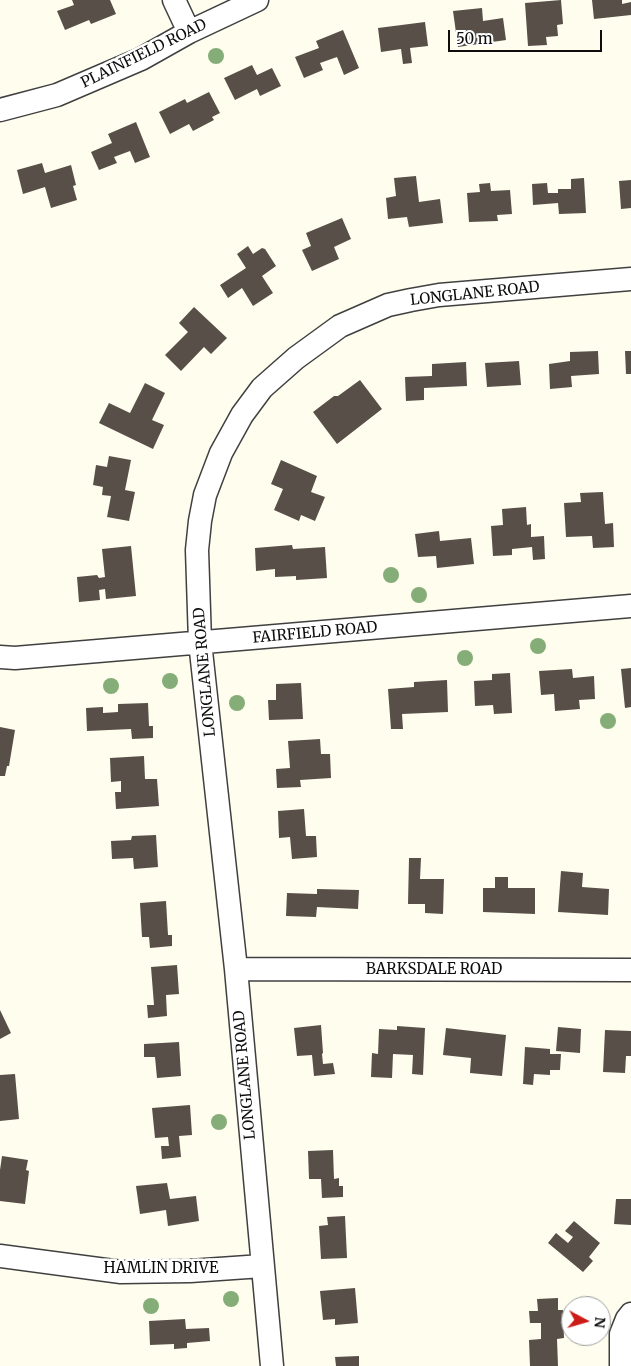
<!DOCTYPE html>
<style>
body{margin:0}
#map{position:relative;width:631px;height:1366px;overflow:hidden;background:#fffdee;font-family:Merriweather,serif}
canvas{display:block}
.north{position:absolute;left:561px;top:1296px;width:50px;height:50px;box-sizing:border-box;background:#fff;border:1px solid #9e9e9e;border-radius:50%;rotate:96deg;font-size:14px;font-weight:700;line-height:20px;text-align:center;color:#0d0d0d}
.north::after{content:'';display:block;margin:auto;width:18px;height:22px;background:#cc1c17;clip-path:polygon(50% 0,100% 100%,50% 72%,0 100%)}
.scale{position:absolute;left:448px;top:30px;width:154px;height:22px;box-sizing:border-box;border:2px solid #0d0d0d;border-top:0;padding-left:6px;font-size:15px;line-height:18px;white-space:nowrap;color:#0d0d0d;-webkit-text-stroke:4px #fff;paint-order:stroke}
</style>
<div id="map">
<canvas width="631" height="1366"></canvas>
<div class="north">N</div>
<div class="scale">50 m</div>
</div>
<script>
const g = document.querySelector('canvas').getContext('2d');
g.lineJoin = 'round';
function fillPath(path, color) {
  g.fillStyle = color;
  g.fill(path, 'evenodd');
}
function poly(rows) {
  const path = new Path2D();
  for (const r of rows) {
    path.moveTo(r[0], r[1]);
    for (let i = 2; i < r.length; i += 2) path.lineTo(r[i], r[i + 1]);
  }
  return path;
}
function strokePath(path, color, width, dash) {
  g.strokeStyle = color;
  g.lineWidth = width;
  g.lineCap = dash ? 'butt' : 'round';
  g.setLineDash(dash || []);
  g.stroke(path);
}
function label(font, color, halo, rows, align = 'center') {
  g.font = font + ' Merriweather,serif';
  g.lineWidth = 5;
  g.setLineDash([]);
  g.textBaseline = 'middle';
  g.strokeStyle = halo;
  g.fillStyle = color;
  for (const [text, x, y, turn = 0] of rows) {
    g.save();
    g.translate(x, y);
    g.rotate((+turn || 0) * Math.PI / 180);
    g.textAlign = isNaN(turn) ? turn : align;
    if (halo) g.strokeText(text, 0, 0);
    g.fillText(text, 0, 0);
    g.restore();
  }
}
fillPath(poly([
 [72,0,110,0,116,14,91,24,89,20,65,30,57,11,74,5],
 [561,0,563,24,557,25,558,36,546,37,547,45,528,46,525,3],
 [592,0,622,0,622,4,631,2,631,15,594,19],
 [482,8,483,21,503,18,506,40,458,47,453,11],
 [425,22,428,46,410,48,412,63,403,64,401,49,381,52,378,28],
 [343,30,359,68,344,75,337,57,320,63,323,70,304,78,295,57,319,48,316,41],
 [252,65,257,75,272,68,281,86,260,96,257,89,235,100,224,78],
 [209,92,220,113,212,117,214,120,193,131,189,124,170,134,159,112,185,99,187,103],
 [136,122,150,157,135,163,130,151,114,157,117,163,99,170,91,152,112,143,108,134],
 [42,163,45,173,71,165,76,185,73,186,77,200,51,208,45,187,23,194,17,170],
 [416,176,419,202,440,199,443,223,409,227,407,217,388,219,386,198,396,196,394,178],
 [584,178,586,213,559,214,558,203,533,205,532,184,547,183,548,193,558,193,558,189,571,189,571,179],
 [631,180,631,208,621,209,619,181],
 [490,183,491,191,510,190,512,214,497,215,498,221,469,222,467,193,480,192,479,184],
 [342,218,351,239,334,247,339,259,312,271,302,250,311,246,306,233],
 [248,246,253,254,262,248,265,249,276,266,262,276,273,293,253,306,242,288,228,298,220,285,246,268,237,254],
 [194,307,227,338,211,354,204,347,181,371,165,355,188,332,179,323],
 [598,351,599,374,571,376,572,387,550,389,549,364,570,361,570,352],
 [625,351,631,351,631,374,626,374],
 [519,361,521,385,487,387,485,363],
 [466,362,467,386,424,388,424,400,406,401,405,377,432,376,432,364],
 [360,380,382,409,337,444,313,412,334,396,338,396],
 [145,383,165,393,152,420,164,425,153,449,99,423,109,403,130,413],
 [109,456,131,460,125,490,135,492,129,521,107,517,111,496,102,495,103,487,93,485,96,465,107,467],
 [281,460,317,476,311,492,325,497,315,521,301,515,299,521,274,510,283,489,271,484],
 [603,492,605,524,613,523,614,547,593,548,592,536,566,537,564,503,581,502,580,493],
 [526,507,527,525,531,524,531,537,544,536,545,559,533,560,532,547,512,549,512,555,493,556,491,526,503,525,502,509],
 [439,531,440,541,471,538,474,564,437,568,436,556,418,557,415,534],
 [292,545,293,549,325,547,327,578,296,580,296,576,275,577,275,569,256,571,255,548],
 [131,546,136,596,106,599,105,589,99,590,100,600,79,602,77,577,97,575,99,578,105,577,102,549],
 [631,668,631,707,625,708,621,669],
 [572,669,573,678,594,676,595,699,579,700,580,709,555,711,554,694,541,695,539,671],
 [510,673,512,713,494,714,493,705,475,706,474,681,492,680,492,674],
 [447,680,448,712,402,714,403,729,391,729,388,689,414,687,414,682],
 [301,683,303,719,269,720,268,700,276,700,276,684],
 [148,703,149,726,153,726,153,738,132,739,131,729,87,731,86,708,103,707,103,713,118,712,118,704],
 [0,727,15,730,9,766,7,766,5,776,0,776],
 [320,739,321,754,330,754,331,778,300,780,301,787,277,788,276,769,290,768,288,741],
 [144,756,145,779,157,779,159,806,116,809,115,792,121,792,121,781,111,782,110,758],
 [304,809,306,836,316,836,317,857,292,859,290,837,279,838,278,811],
 [156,835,158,867,134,869,133,858,112,859,111,841,131,840,132,836],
 [409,858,421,858,420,879,444,879,443,914,425,913,425,904,408,904],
 [561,871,583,873,582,887,609,889,608,915,558,912],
 [495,877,508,877,508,888,535,888,535,914,483,912,483,888,495,888],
 [317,889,359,890,358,909,317,907,316,917,286,916,287,893,317,894],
 [166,901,168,935,172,935,172,946,150,948,149,937,142,937,140,903],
 [177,965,179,994,166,995,167,1016,148,1018,147,1005,154,1005,151,967],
 [0,1010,11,1033,0,1039],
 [321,1025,323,1053,322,1054,323,1064,333,1063,335,1074,314,1076,312,1055,297,1056,294,1028],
 [397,1026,425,1028,423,1075,412,1074,413,1055,393,1054,392,1078,371,1077,372,1053,378,1054,379,1029,397,1030],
 [558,1027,581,1029,580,1053,556,1051],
 [446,1028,506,1035,502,1076,470,1073,471,1058,443,1055],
 [605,1030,631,1031,631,1056,626,1056,625,1073,603,1072],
 [179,1042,181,1076,157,1078,155,1057,144,1057,144,1044],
 [525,1047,550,1049,550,1054,561,1054,560,1070,550,1070,550,1075,534,1074,533,1085,523,1084],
 [15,1074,19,1119,0,1121,0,1075],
 [190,1105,192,1135,179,1136,181,1157,162,1159,161,1146,169,1146,168,1137,155,1138,152,1108],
 [333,1150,334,1179,339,1178,339,1186,343,1186,343,1197,322,1198,321,1179,309,1179,308,1151],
 [2,1156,28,1160,26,1170,29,1171,25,1204,0,1201,0,1170],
 [167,1183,170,1199,196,1196,199,1221,168,1226,166,1210,140,1214,136,1186],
 [616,1199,631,1199,631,1225,614,1224],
 [345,1216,347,1258,321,1259,319,1226,328,1225,327,1217],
 [574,1221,600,1243,589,1257,593,1261,583,1272,548,1243,556,1233,568,1243,573,1237,565,1231],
 [355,1288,358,1323,335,1325,335,1319,323,1320,320,1291],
 [558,1298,558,1310,563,1310,564,1338,557,1339,558,1366,530,1366,529,1340,541,1339,541,1323,530,1323,529,1311,538,1311,537,1299],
 [185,1319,186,1329,209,1328,210,1341,187,1343,187,1348,174,1349,174,1344,150,1345,149,1321],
 [359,1356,359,1366,336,1366,335,1357]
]), '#574f48');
const minor = poly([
 [174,0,189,32],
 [0,110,57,95,141,59,189,32,257,0],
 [0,657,15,658,631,606],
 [236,969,631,970],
 [0,1256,121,1272,190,1271,262,1266],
 [272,1366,236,969,200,642,197,550,200,521,205,495,221,453,242,415,262,388,296,358,340,326,388,305,411,300,439,295,631,279],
 [621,1366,621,1334,627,1319,631,1314]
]);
strokePath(minor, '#404040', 25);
strokePath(minor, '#fff', 22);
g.fillStyle = '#85ad78';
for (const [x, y] of [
 [216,56],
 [391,575],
 [419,595],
 [538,646],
 [465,658],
 [170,681],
 [111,686],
 [237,703],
 [608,721],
 [219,1122],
 [231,1299],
 [151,1306]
]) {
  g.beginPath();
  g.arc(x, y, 8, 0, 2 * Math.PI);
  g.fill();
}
label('15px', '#0d0d0d', '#fff', [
 ["PLAINFIELD ROAD",144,54,-26],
 ["LONGLANE ROAD",475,294,-6],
 ["FAIRFIELD ROAD",315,633,-5],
 ["LONGLANE ROAD",205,672,-95],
 ["BARKSDALE ROAD",434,970],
 ["LONGLANE ROAD",245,1075,-95],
 ["HAMLIN DRIVE",161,1269]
]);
</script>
